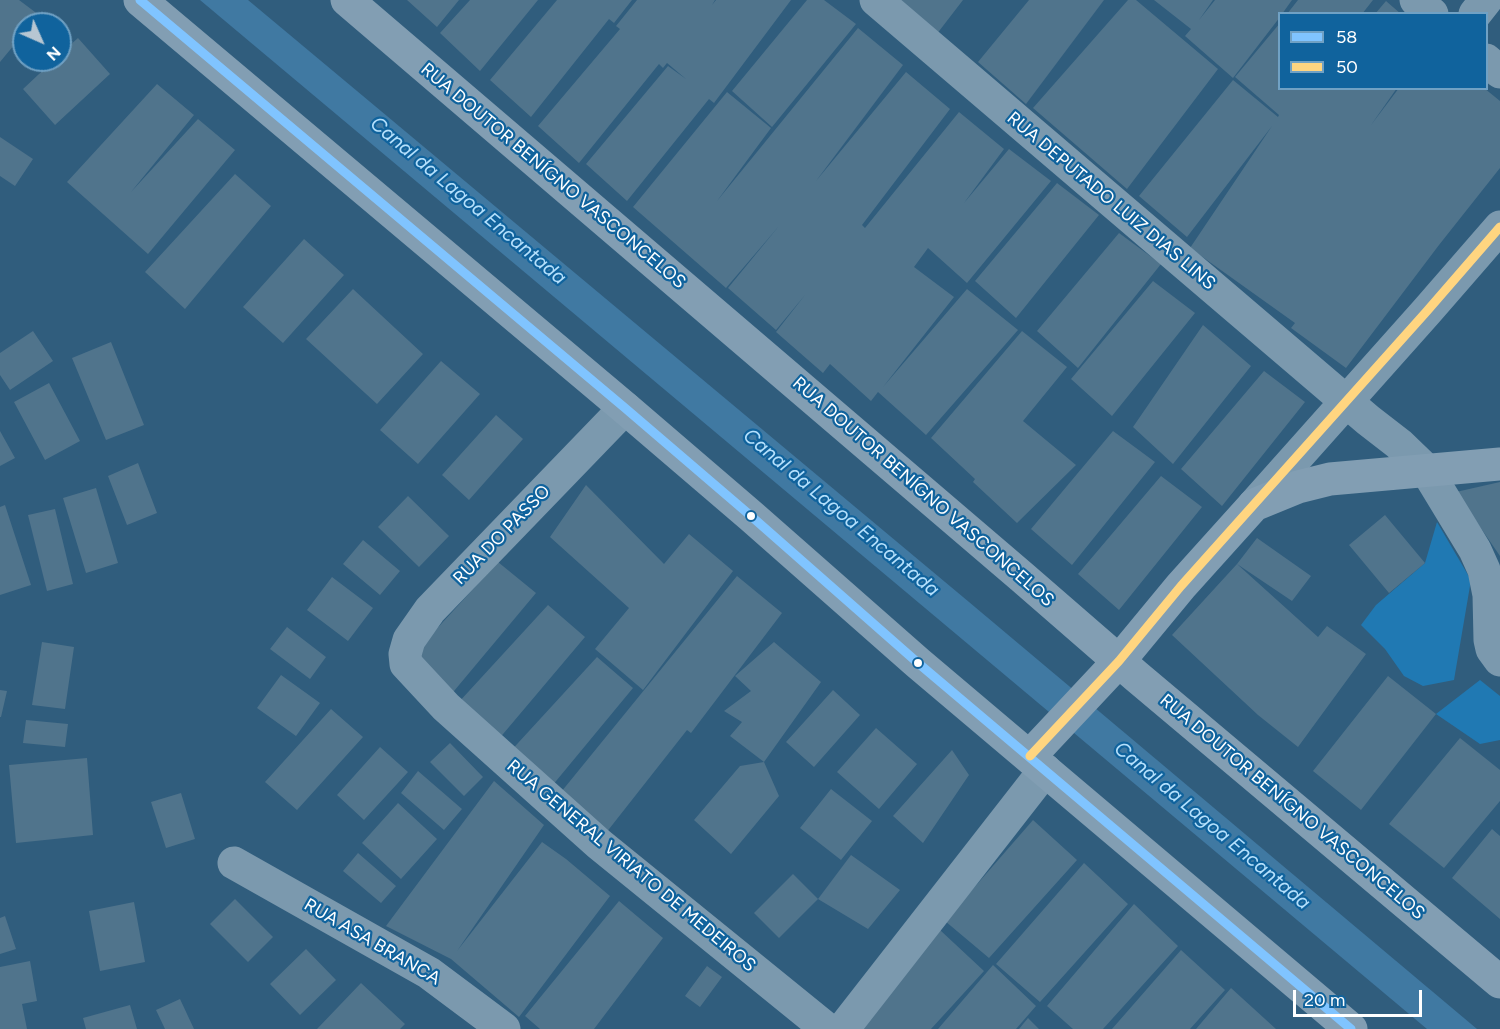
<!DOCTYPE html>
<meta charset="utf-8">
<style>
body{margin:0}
#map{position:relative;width:1500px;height:1029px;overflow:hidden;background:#305d7d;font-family:Figtree,sans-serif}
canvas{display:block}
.legend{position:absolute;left:1278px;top:12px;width:210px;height:78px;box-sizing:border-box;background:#10639d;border:2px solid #70a1c4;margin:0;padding:8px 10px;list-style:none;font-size:18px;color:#fff}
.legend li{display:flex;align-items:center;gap:12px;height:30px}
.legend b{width:30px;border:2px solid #70a1c4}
.north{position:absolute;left:12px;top:12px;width:60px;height:60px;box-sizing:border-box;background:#10639d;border:2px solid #70a1c4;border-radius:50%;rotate:135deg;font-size:16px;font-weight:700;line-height:24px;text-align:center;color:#fff}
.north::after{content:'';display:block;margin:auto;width:21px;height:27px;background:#b7c6d2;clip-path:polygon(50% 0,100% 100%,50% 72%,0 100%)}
.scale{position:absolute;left:1293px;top:990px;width:129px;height:27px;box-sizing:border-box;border:3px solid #fff;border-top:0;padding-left:8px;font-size:18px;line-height:21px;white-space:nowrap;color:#fff;-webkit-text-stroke:4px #10639d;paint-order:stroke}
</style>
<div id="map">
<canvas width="1500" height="1029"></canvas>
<ul class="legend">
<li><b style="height:8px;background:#80c4ff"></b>58</li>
<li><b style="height:8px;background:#ffd580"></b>50</li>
</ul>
<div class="north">N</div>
<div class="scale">20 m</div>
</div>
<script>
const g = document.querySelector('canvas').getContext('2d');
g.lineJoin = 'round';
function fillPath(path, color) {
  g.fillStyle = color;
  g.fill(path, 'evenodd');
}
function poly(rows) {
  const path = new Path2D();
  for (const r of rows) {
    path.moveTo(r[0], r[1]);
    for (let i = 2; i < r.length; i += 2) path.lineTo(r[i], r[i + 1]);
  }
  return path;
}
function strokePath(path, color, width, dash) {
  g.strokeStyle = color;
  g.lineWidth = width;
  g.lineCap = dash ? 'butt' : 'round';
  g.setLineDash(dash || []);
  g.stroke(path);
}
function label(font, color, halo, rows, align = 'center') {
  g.font = font + ' Figtree,sans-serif';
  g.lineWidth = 4.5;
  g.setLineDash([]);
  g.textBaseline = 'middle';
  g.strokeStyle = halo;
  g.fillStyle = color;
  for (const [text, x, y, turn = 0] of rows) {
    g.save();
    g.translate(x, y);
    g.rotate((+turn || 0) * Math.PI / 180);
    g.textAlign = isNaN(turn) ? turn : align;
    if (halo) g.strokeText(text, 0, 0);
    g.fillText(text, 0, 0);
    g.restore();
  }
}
fillPath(poly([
 [1437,522,1471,580,1454,680,1423,686,1404,676,1385,649,1361,625,1376,605,1425,563],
 [1480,680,1500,696,1500,740,1480,744,1436,714]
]), '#2079b3');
fillPath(poly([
 [200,0,248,0,969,602,1477,1029,1427,1029]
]), '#4079a2');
fillPath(poly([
 [0,0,19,0,39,15,32,24,24,24,24,33,0,62],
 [407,0,459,0,437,27],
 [470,0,538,0,480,71,440,33],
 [557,0,632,0,614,23,609,19,531,117,490,80],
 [637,0,715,0,712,5,716,0,791,0,714,103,709,99,627,201,586,164,668,66,686,79,667,63,663,68,659,64,579,163,538,126,620,29,616,26],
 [807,0,824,0,856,24,772,127,732,91],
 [888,0,963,0,933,39],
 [1029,0,1104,0,1026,104,978,62],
 [1128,0,1136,0,1218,69,1127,189,1033,108],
 [1154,0,1213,0,1199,20,1215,0,1292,0,1282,14,1280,14,1280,17,1233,78,1185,36,1191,29],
 [1298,0,1373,0,1362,14,1287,14],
 [1386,1,1401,14,1375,14],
 [1280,23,1280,88,1397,88,1371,125,1399,88,1484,88,1500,101,1500,168,1439,245,1346,368,1291,328,1295,323,1190,248,1272,126,1187,237,1139,196,1233,80,1278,117,1279,115,1235,77],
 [858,28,903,65,816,181,906,72,950,109,862,225,865,228,959,112,1004,149,964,203,1009,149,1051,181,967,283,928,248,914,267,954,297,883,387,967,289,1018,330,926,435,878,392,871,401,830,364,823,373,776,332,805,295,776,330,728,288,779,226,726,288,633,207,727,92,771,128,717,201],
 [78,38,110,74,55,125,23,89,54,60,60,60,60,54],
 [157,84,194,115,131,192,198,119,235,150,148,254,67,182],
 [0,137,33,159,15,186,0,176],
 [235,174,271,206,185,309,145,272],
 [1057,183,1099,215,1016,318,975,281],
 [1119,233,1161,264,1078,368,1037,331],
 [304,239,344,275,283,343,243,307],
 [1153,281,1195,313,1112,416,1071,379],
 [353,289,423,354,377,404,306,339],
 [1203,325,1251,366,1173,464,1133,427],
 [33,331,53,361,10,390,0,375,0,353],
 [1022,331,1067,367,1023,421,1076,465,1017,523,973,482,975,479,931,438],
 [111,342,144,425,106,440,72,358],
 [441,361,480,394,418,464,380,430],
 [1264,371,1305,402,1222,506,1181,469],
 [49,383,80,441,45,460,14,402],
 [496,415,523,439,469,500,442,475],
 [0,431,15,458,0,466],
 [1113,431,1155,462,1072,565,1031,529],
 [138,463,157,513,127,525,108,476],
 [1161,476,1202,507,1119,610,1078,574],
 [1500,482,1500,556,1456,492],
 [586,485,664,564,689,534,733,571,643,690,595,649,629,608,550,537],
 [96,488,118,563,86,573,63,498],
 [408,496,449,536,419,567,378,527],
 [5,505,31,585,0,595,0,507],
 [55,509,73,584,47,591,28,515],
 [1385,515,1425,563,1389,593,1349,545],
 [1257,538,1311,576,1292,601,1237,564],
 [363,540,400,571,380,595,343,564],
 [498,562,536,593,449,697,409,659],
 [1237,564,1318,637,1327,626,1366,654,1298,747,1258,715,1172,635],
 [737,576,782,613,691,733,687,730,602,838,557,797],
 [332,577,373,608,348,641,307,610],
 [548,605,585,637,498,740,458,703],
 [287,627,326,657,310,679,270,649],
 [42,642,74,647,65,709,32,705],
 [774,642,821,682,764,762,730,736,742,722,724,711,751,691,735,676],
 [597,657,633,688,547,792,507,755],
 [281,675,320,703,296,736,257,708],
 [1388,676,1436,714,1361,810,1313,771],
 [0,690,7,691,1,717,0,717],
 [833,690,860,715,814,767,786,742],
 [331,709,363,737,297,810,265,782],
 [26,720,68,724,65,747,23,743],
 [876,728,917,764,879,809,837,772],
 [1460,738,1500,770,1500,801,1444,868,1389,824],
 [450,743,483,777,464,796,430,762],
 [380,747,408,772,364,820,337,795],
 [952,750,969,775,923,843,893,816],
 [87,758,93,835,16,843,9,765],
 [764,762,779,796,731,854,694,820,740,766],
 [418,771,462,809,444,830,401,793],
 [494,781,544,825,457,951,542,842,566,859,610,896,519,1017,451,959,386,926],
 [831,789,872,821,841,860,800,828],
 [181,793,195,839,166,848,151,802],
 [398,803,437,839,401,879,362,843],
 [1033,820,1077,860,989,958,945,921],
 [1492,829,1500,836,1500,919,1452,878],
 [358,853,396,886,381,903,343,871],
 [851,855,900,890,868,929,818,899],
 [1084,863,1128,904,1040,1002,996,964],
 [793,874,818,899,779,938,754,913],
 [235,899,273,937,248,962,210,924],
 [619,901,663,938,594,1029,540,1029,525,1016],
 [134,902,145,962,100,971,89,911],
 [1134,904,1178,946,1103,1029,1073,1029,1047,1006],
 [5,916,16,949,0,954,0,918],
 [940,930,984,971,931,1029,854,1029],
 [306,949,336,980,300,1015,270,984],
 [1181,950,1225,990,1190,1029,1112,1029],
 [30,961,37,1001,22,1004,27,1029,0,1029,0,967],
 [993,965,1036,1006,1016,1029,938,1029],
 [707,966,722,977,700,1007,685,996],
 [361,983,405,1024,400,1029,317,1029],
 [1231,988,1276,1029,1196,1029],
 [180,999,194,1029,165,1029,156,1010],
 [130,1005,137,1029,86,1029,83,1018],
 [1028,1018,1039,1029,1019,1029]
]), '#50748c');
strokePath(poly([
 [876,0,1368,420,1399,444,1427,471,1475,550,1484,570,1489,595,1490,640,1492,649,1500,660],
 [1416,0,1432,14],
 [1475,14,1486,0],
 [1486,60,1500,72],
 [625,408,430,610,409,640,405,654,406,664,446,707,599,844,827,1029],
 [1254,505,1427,311,1500,227],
 [234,863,429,973,504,1029],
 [843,1029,1045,770]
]), '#7b99ae', 33);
strokePath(poly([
 [140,0,625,408,751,516,918,663,1351,1029],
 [347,0,1022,577,1136,676,1500,982],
 [1030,756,1119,661,1181,586,1254,505,1298,487,1330,479,1500,464]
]), '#829eb3', 33);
strokePath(poly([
 [140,0,625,408,751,516,918,663,1351,1029]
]), '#80c4ff', 9);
strokePath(poly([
 [1030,756,1119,661,1181,586,1427,311,1500,227]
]), '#ffd580', 9);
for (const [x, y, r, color] of [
 [751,516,5,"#fff"],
 [918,663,5,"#fff"]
]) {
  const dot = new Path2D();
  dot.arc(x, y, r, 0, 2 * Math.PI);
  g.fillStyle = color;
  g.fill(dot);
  strokePath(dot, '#10639d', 2);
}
label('18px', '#fff', '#10639d', [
 ["RUA DOUTOR BENÍGNO VASCONCELOS",553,176,40],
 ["RUA DEPUTADO LUIZ DIAS LINS",1111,201,40],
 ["RUA DOUTOR BENÍGNO VASCONCELOS",923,492,41],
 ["RUA DO PASSO",502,535,-46],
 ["RUA DOUTOR BENÍGNO VASCONCELOS",1292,807,40],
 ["RUA GENERAL VIRIATO DE MEDEIROS",631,866,40],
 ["RUA ASA BRANCA",372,942,30]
]);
label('italic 20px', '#b5e0fc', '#10639d', [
 ["Canal da Lagoa Encantada",468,201,40],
 ["Canal da Lagoa Encantada",841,513,40],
 ["Canal da Lagoa Encantada",1212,826,40]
]);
</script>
